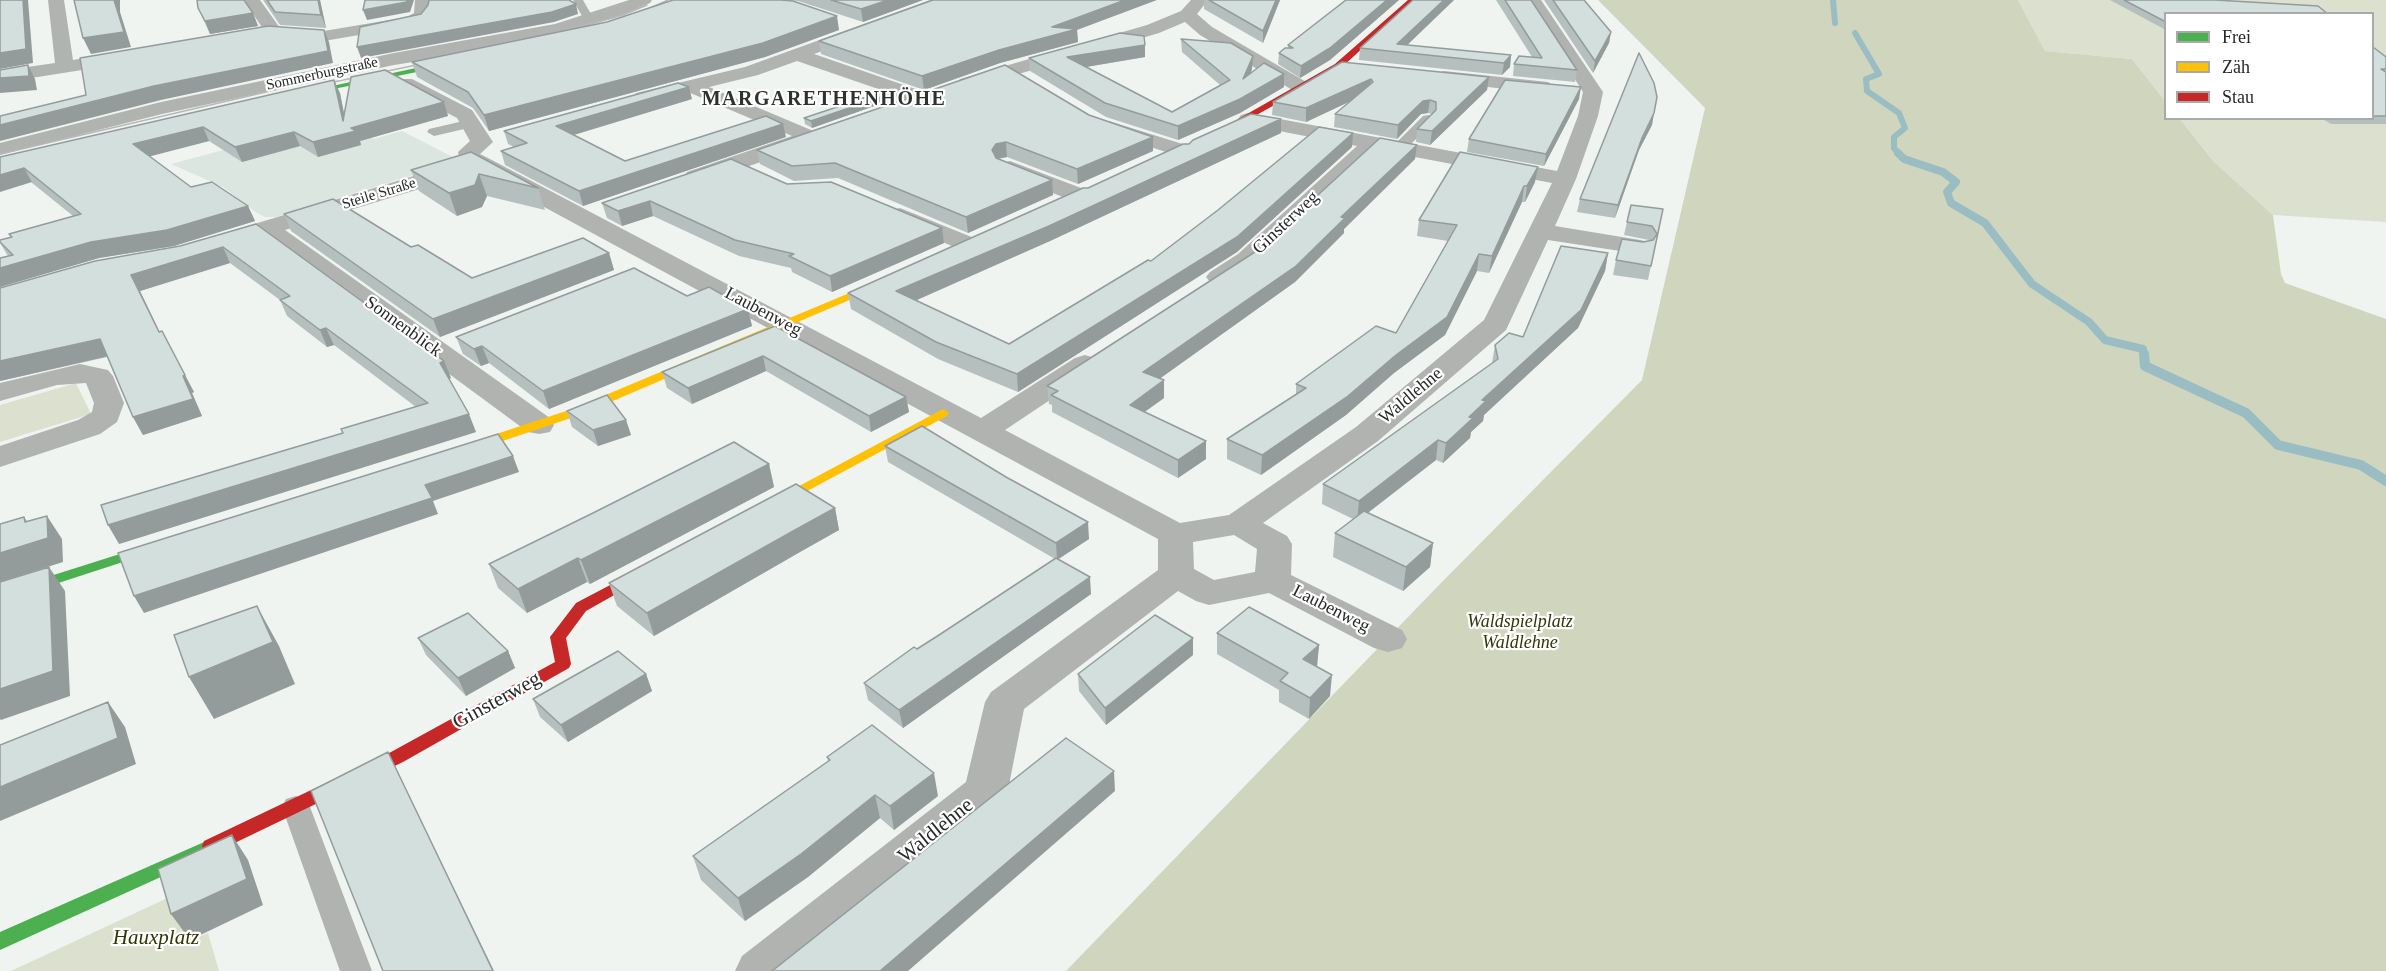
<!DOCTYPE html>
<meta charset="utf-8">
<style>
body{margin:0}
#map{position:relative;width:2386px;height:971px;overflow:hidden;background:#eff4f1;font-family:Georgia,serif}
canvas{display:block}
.legend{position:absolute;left:2164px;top:12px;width:210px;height:108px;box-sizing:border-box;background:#fff;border:2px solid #a8a9a9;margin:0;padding:8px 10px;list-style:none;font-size:18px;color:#262827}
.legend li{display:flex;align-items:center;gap:12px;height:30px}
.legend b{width:30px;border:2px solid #a8a9a9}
</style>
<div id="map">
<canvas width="2386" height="971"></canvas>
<ul class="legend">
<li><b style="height:8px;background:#4caf50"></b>Frei</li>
<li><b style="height:8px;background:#ffc107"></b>Zäh</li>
<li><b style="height:8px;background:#c62828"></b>Stau</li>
</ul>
</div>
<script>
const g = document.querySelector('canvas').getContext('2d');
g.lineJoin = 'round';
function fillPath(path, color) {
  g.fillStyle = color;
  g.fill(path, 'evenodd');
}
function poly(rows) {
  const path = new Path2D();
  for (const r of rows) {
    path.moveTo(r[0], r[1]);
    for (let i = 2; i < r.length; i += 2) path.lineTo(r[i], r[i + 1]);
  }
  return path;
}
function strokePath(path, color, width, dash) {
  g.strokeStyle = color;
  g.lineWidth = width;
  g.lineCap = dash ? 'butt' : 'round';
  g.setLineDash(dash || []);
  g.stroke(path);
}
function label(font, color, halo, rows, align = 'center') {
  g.font = font + ' Georgia,serif';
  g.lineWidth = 4.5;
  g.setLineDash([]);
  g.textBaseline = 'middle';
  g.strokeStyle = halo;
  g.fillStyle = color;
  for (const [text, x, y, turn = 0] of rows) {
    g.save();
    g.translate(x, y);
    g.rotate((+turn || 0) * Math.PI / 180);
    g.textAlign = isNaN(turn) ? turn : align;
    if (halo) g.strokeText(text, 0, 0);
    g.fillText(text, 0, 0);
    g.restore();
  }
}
fillPath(poly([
 [340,119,374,139,402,131,453,157,452,160,450,164,276,217,265,217,257,213,223,187,171,164]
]), '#dce6e1');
fillPath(poly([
 [2018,0,2386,0,2386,222,2273,215,2213,161,2180,119,2372,118,2372,14,2166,14,2165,101,2132,59,2045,51],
 [76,383,91,414,0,442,0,405],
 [176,894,190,940,208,933,219,971,11,971]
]), '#dbe0cf');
fillPath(poly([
 [1598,0,2018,0,2045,51,2132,59,2165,101,2166,118,2180,119,2213,161,2273,215,2281,274,2285,283,2386,319,2386,971,1066,971,1439,585,1642,380,1705,108]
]), '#d0d5be');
strokePath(poly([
 [1833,0,1835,23],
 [1855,33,1879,74,1866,79,1867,91,1899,113,1905,128,1894,137,1894,148,1899,154]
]), '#9abdc4', 6);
strokePath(poly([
 [1898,153,1904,159,1943,172,1956,182,1947,192,1951,203,1985,223,2032,284,2089,322,2105,340,2143,349,2144,356]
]), '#9abdc4', 8);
strokePath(poly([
 [2144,354,2145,366,2246,413,2278,445,2361,465,2386,481]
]), '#9abdc4', 10);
fillPath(poly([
 [573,0,583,0,595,21,594,23,586,23,573,0],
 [1428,115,1433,116,1433,122,1404,151,1394,151,1394,145,1423,116,1428,115],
 [472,119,479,123,477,126,434,136,427,132,429,129,472,119],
 [296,796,306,799,310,807,372,971,340,971,282,807,286,799,296,796]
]), '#b0b3b0');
fillPath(poly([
 [48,0,64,0,73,60,126,51,135,57,126,63,0,83,0,71,55,63,48,0],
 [244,0,260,0,280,28,324,31,407,17,414,13,415,0,431,0,431,16,417,25,324,41,267,35,244,0],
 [629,0,652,0,650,3,615,18,558,34,444,57,394,65,162,114,0,155,0,143,161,102,394,53,555,24,629,0],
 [930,0,954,0,952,3,814,54,930,94,933,98,930,102,916,102,797,61,758,75,709,87,811,130,815,134,807,146,703,182,695,184,687,182,684,177,687,172,792,136,688,92,643,103,636,101,633,97,636,93,745,67,930,0],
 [1191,0,1208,0,1197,14,1212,27,1308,83,1311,87,1308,91,1294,91,1200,35,1185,22,1159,33,974,87,967,89,957,83,960,79,1147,25,1181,11,1191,0],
 [1525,0,1541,0,1603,92,1598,116,1576,179,1555,226,1640,240,1649,242,1652,247,1649,252,1640,254,1548,240,1506,330,1378,441,1263,523,1287,536,1292,544,1291,575,1402,630,1407,639,1402,648,1388,652,1374,648,1269,593,1209,605,1196,601,1178,591,1024,709,1008,790,1001,802,796,971,735,971,742,956,966,782,985,702,991,692,1158,570,1158,539,472,168,459,157,458,152,470,141,457,118,398,87,395,83,398,79,412,79,472,110,493,142,480,154,488,158,981,418,1075,358,1085,355,1095,358,1099,364,1095,370,1005,430,1180,523,1229,515,1356,427,1484,320,1552,183,1378,150,1256,264,1228,282,1219,285,1210,282,1206,277,1210,272,1238,254,1357,146,1248,125,1241,123,1238,119,1241,115,1248,113,1557,171,1578,116,1583,92,1525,0],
 [1234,535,1257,549,1255,572,1214,580,1194,569,1193,542,1234,535],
 [1444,71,1548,82,1558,88,1548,94,1437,81,1434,77,1437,73,1444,71],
 [1109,121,1189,146,1192,151,1189,156,1181,157,1102,131,1099,127,1102,123,1109,121],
 [1010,161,1089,191,1093,196,1089,201,1073,201,1002,173,999,168,1002,163,1010,161],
 [457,163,465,165,468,170,465,175,285,230,550,418,554,425,550,432,539,434,528,432,263,237,220,249,211,247,208,242,211,237,457,163],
 [900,208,979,240,982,245,979,250,970,252,961,250,892,220,888,215,892,210,900,208],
 [80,364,108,370,113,376,124,403,117,422,100,434,0,467,0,446,78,420,92,412,94,403,86,383,57,385,0,401,0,383,80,364]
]), '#b0b3b0');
fillPath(poly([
 [458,59,461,59,461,63,294,97,290,95,458,59],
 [164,540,171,544,169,547,0,602,0,592,164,540],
 [211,839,218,841,220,846,218,851,0,950,0,932,211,839]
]), '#4caf50');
fillPath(poly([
 [890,276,894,277,894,281,580,415,464,454,454,454,452,451,454,448,572,409,890,276],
 [943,409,949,413,947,416,770,511,760,511,758,508,943,409]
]), '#ffc107');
fillPath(poly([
 [1408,0,1415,0,1341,68,1217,137,1210,135,1335,64,1408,0],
 [650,564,655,566,657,569,655,572,586,611,566,638,571,664,569,668,403,762,218,851,211,853,204,851,202,846,204,841,391,752,555,662,550,637,576,603,650,564]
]), '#c62828');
strokePath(poly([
 [641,12,668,0],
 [550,34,623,15,647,5],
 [420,60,517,40],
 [319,85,431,62],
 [0,154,326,78]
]), '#b5b8b6', 1.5);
fillPath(poly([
 [263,0,320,0,326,28,280,25],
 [673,0,923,0,863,22,798,1,783,0,839,30,765,57,489,131,473,108,417,77,412,62,607,22],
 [1204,0,1280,0,1263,43,1204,9],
 [1346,0,1399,0,1330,60,1300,78,1278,64,1279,53,1288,48,1288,45],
 [1413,0,1454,0,1407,45,1511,55,1510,67,1502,75,1359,60,1360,48],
 [1496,0,1531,0,1577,70,1575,82,1513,76,1514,64,1532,57],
 [1544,0,1584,0,1611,32,1609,43,1593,73],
 [2110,0,2215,0,2166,14,2166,30],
 [198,8,253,13,258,26,210,34],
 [1077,30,1078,42,1000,63,924,90,821,54,819,41],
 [1181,39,1252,69,1251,73,1284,74,1284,87,1240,113,1178,140,1106,117,1030,71,1029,58,1145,57,1086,67,1172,112,1220,85,1182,52],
 [2373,47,2386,57,2386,124,2331,124,2321,118,2373,118],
 [1342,62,1489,77,1487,90,1430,145,1416,142,1417,129,1432,114,1428,113,1421,114,1397,139,1334,127,1335,114,1351,101,1306,122,1272,115,1273,102],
 [340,93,344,115,444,102,448,116,360,141,361,145,318,157,300,146,242,162,209,141,149,156,191,187,248,206,255,221,174,246,99,258,0,287,0,258,8,256,0,243,0,240,11,237,9,234,73,216,0,157],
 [897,98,812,128,805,124,804,118],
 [692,99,574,135,625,161,786,137,583,206,505,165,501,151,514,147,508,144,504,131],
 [1579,99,1544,166,1467,152,1469,139],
 [1654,113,1652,125,1639,150,1615,218,1577,212,1580,199],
 [1089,115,1153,137,1153,151,1078,184,1007,157,997,159,1052,180,1053,195,968,233,838,178,794,181,760,164,757,150],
 [1281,119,1281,133,1050,241,915,300,1009,344,1151,261,1352,147,1237,252,1018,392,938,359,851,309,848,293,1189,144],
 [1417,145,1415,159,1344,229,1344,233,1295,282,1160,378,1164,398,1145,412,1206,441,1206,459,1178,478,1052,412,1052,405,1049,404,1047,386,1258,250],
 [471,152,538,188,545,210,487,196,482,207,457,216,419,191,411,170],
 [1535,182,1525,202,1522,202,1489,273,1477,271,1445,335,1394,373,1346,415,1261,475,1227,459,1227,439,1296,394,1296,384,1396,333,1448,241,1417,236,1419,220],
 [787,184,942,228,944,243,832,292,792,272,791,268,739,256,653,216,622,226,607,218,602,203],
 [1663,209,1648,280,1613,275,1616,260,1643,242,1650,241,1649,240,1624,235,1627,222],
 [284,214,411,247,472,278,609,253,614,270,440,337,291,231],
 [256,224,451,378,449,379,476,432,119,544,343,433,416,407,334,345,327,347,287,316,280,300,230,263,140,291,159,332,194,392,192,393,202,416,143,435,133,417,107,357,0,381,180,246],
 [1608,253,1605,271,1578,328,1484,415,1483,421,1471,432,1470,438,1443,463,1436,460,1368,513,1433,543,1430,567,1403,591,1333,557,1335,533,1353,519,1322,504,1323,484,1492,363,1495,345,1523,337],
 [687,296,748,309,752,326,549,409,489,363,481,366,463,354,456,337],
 [775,326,906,397,909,412,871,432,766,371,692,404,667,388,662,372],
 [567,411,626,420,631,435,598,446,572,427],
 [885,446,1089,539,1058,559,1091,594,903,728,868,700,864,683,939,635,1055,559,888,462],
 [769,464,774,487,590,584,587,582,527,613,498,588,489,564],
 [835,508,839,530,800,552,654,636,617,606,609,583],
 [1217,633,1319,645,1317,667,1330,696,1309,719,1279,702,1279,690,1217,654],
 [418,638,508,651,515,668,466,696,426,655],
 [1193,655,1106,725,1079,691,1078,674],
 [646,674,652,691,568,742,540,717,533,699],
 [827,757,938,796,894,830,880,818,808,877,745,921,701,880,693,856,828,761]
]), '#b5c0be');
fillPath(poly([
 [23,0,28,0,33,63,0,69,0,53],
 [114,0,120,0,120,12,131,47,91,54,83,38],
 [318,0,320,0,326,28,321,15],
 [407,0,414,0,410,12,367,20,363,10],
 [888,0,923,0,863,22,861,9],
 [1125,0,1157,0,1077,30,1078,42,1000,63,924,90,922,76,1052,27],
 [1276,0,1280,0,1263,43,1263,31],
 [1387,0,1399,0,1330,60,1300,78,1301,66],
 [1444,0,1454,0,1400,52,1397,44],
 [576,4,578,14,554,22,361,58,357,47],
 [253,13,258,26,210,34,205,21],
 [837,16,839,30,765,57,489,131,484,115],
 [324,30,329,42,333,63,161,100,0,141,0,125],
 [1611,32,1609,43,1593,73,1595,61],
 [1145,45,1145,57,1068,70,1067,57],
 [1511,55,1510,67,1502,75,1504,63],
 [1253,56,1252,69,1243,92,1243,79],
 [28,65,35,79,37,90,0,93,0,78],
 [1284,74,1284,87,1240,113,1178,140,1178,126],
 [1489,77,1487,90,1430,145,1432,131],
 [1371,79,1370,92,1306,122,1306,108],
 [334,80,340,93,348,133,351,128,444,102,448,116,360,141,361,145,318,157,313,142,343,121],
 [689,87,692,99,560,139,556,126],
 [1581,87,1579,99,1544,166,1546,154],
 [896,92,897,98,812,128,811,121],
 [1430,100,1428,113,1421,114,1397,139,1398,125,1423,101],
 [1654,113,1652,125,1639,150,1615,218,1618,205,1642,138],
 [1281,119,1281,133,1050,241,899,308,896,291],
 [783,124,786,137,583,206,579,191],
 [203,127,209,141,140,159,133,144],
 [294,132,300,146,242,162,235,147],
 [1353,133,1352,147,1237,252,1018,392,1017,374],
 [1153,137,1153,151,1078,184,1077,169],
 [1006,142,1007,157,997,159,993,165,992,150,996,144],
 [1417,145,1415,159,1344,229,1344,233,1295,282,1144,390,1143,372,1341,217],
 [1538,167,1535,182,1525,202,1527,186],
 [24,168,32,182,0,192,0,175],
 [479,174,487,196,482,207,457,216,449,193],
 [1052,180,1053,195,968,233,966,217],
 [1524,186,1522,202,1489,273,1492,256],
 [650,201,653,216,622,226,618,211],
 [248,206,255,221,174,246,99,258,0,287,0,268,91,242],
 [942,228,944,243,832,292,830,276],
 [223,247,230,263,140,291,168,349,131,275],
 [609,253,614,270,440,337,433,319],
 [1608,253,1605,271,1578,328,1484,415,1483,421,1471,432,1470,438,1443,463,1446,443],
 [1479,254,1477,271,1445,335,1394,373,1346,415,1261,475,1262,455,1396,355],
 [748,309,752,326,549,409,543,391],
 [326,328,334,345,327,347,320,330],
 [162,331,194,392,192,393,202,416,143,435,133,417],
 [100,339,109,356,0,381,0,361],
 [482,346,489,363,481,366,474,349],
 [763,356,766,371,692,404,688,388],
 [444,361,451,378,446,380,440,363],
 [1164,380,1164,398,1130,422,1130,405],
 [906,397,909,412,871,432,869,416],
 [469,414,476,432,119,544,108,525],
 [626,420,631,435,598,446,593,430],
 [1438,440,1436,460,1357,521,1359,501],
 [1206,441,1206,459,1178,478,1178,460],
 [513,456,519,472,433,501,438,514,144,613,134,596,425,485],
 [769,464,774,487,590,584,581,560],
 [835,508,839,530,800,552,654,636,647,613,795,530],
 [47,516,62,539,63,562,0,582,0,553,25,522,24,517,40,541],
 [1088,522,1089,539,1057,560,1056,543],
 [1433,543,1430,567,1403,591,1406,567],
 [578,558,587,582,527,613,518,589],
 [49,567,65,591,70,696,1,720,0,719,0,689],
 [1090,577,1091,594,903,728,899,710],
 [257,606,279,646,295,684,214,719,189,677],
 [1193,638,1193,655,1106,725,1105,708],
 [1319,645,1317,666,1302,680,1303,659],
 [508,651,515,668,466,696,458,678],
 [646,674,652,691,568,742,561,725],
 [1332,675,1330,696,1309,719,1310,698],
 [108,702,125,727,136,764,0,821,0,787],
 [388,752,400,777,494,971,493,971],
 [1114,771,1115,791,908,971,880,971],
 [934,773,938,796,894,830,890,806],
 [875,795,880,818,808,877,745,921,738,898],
 [232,835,248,860,263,905,190,940,171,914]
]), '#949c9b');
const building = poly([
 [0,0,23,0,26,49,0,53,0,0],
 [74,0,114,0,124,32,83,38,74,0],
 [197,0,244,0,253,13,205,21,198,8,197,0],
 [267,0,318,0,321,15,275,12,267,0],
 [365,0,407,0,407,2,363,10,365,0],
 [429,0,569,0,576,4,552,12,357,47,360,27,421,14,428,5,429,0],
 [673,0,781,0,793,1,837,16,763,43,484,115,468,92,412,62,607,22,673,0],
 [831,0,888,0,861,9,831,0],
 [933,0,1125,0,1052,27,1077,29,999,50,922,76,819,41,933,0],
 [1209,0,1276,0,1263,31,1209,0],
 [1346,0,1387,0,1330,48,1301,66,1279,53,1285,48,1293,48,1288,45,1346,0],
 [1413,0,1444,0,1397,44,1511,55,1504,63,1360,48,1413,0],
 [1505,0,1531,0,1577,70,1514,64,1519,56,1542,58,1505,0],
 [1553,0,1584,0,1611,32,1595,61,1553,0],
 [2124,0,2215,0,2318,6,2328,14,2166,14,2166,22,2124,0],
 [268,26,324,30,328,51,154,86,0,125,0,116,86,95,80,58,268,26],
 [1120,33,1144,36,1145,45,1067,57,1172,112,1230,80,1181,39,1231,43,1253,56,1243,79,1264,63,1284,74,1240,99,1178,126,1105,103,1029,58,1120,33],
 [2373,47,2386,57,2386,69,2381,69,2386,72,2386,116,2373,116,2373,47],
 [1639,53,1654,83,1657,97,1654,113,1642,138,1618,205,1580,199,1639,53],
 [1342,62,1489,77,1432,131,1417,129,1436,110,1436,102,1430,100,1423,101,1398,125,1335,114,1373,82,1371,79,1306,108,1273,102,1342,62],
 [28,65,29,76,0,78,0,70,28,65],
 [1005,65,1089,115,1153,137,1077,169,1006,142,996,144,992,150,996,158,1052,180,966,217,835,163,792,166,757,150,1005,65],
 [385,70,444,102,351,128,356,131,313,142,294,132,235,147,203,127,133,144,191,187,212,182,248,206,167,230,91,242,0,268,0,258,13,255,0,242,0,240,12,237,9,234,81,214,24,168,0,175,0,157,334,80,343,121,351,77,385,70],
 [1505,80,1581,87,1546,154,1469,139,1505,80],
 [678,83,689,87,556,126,625,161,766,116,783,124,579,191,501,151,527,143,504,131,678,83],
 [888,89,896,92,811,121,804,118,858,100,888,89],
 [1251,114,1281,119,1049,226,896,291,1009,344,1148,260,1151,261,1218,210,1319,127,1353,133,1237,237,1017,374,936,342,848,293,1083,188,1088,188,1183,144,1189,144,1193,140,1251,114],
 [1380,138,1417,145,1341,217,1345,218,1296,266,1143,372,1164,380,1130,405,1206,441,1178,460,1051,395,1058,391,1047,386,1258,250,1380,138],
 [471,152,538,188,479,174,475,185,449,193,411,170,471,152],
 [1460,152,1538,167,1527,186,1524,186,1492,256,1479,254,1447,317,1396,355,1348,396,1262,455,1227,439,1306,388,1296,384,1376,326,1396,333,1457,225,1419,220,1460,152],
 [731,159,787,184,831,182,942,228,830,276,789,256,794,254,735,240,650,201,618,211,602,203,731,159],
 [333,199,411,247,418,245,472,278,583,238,609,253,433,319,284,214,333,199],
 [1631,205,1663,209,1651,266,1616,260,1622,239,1643,242,1653,240,1657,234,1652,226,1627,222,1631,205],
 [256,224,444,361,440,363,469,414,108,525,101,505,343,433,341,429,428,403,326,328,320,330,280,300,290,296,223,247,131,275,159,332,162,331,185,375,183,376,193,399,133,417,100,339,0,361,0,288,95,261,180,246,256,224],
 [1561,246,1608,253,1581,310,1482,400,1486,401,1469,417,1473,418,1446,443,1438,440,1359,501,1323,484,1498,359,1495,345,1509,333,1523,337,1561,246],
 [634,268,687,296,709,287,748,309,543,391,482,346,474,349,456,337,634,268],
 [775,326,906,397,869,416,763,356,688,388,662,372,775,326],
 [607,395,626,420,593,430,567,411,607,395],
 [922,426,1006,477,1088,522,1056,543,885,446,922,426],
 [498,434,513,456,425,485,432,498,134,596,118,553,498,434],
 [734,442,769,464,581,560,578,558,518,589,489,564,593,513,734,442],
 [796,484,835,508,795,530,647,613,609,583,796,484],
 [1364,511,1433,543,1406,567,1335,533,1364,511],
 [47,516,48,538,0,553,0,524,24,517,25,522,47,516],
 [1056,558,1090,577,899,710,864,683,914,647,917,649,939,635,1056,558],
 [49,567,53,671,0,689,0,582,49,567],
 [257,606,273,642,189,677,174,635,257,606],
 [1249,607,1319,645,1303,659,1332,675,1310,698,1280,681,1288,673,1217,633,1249,607],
 [468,613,508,651,458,678,418,638,468,613],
 [1155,615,1193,638,1105,708,1078,674,1155,615],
 [618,651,646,674,561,725,533,699,618,651],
 [108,702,118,738,0,787,0,745,108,702],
 [872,725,934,773,890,806,875,795,801,854,738,898,693,856,830,760,827,757,872,725],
 [1066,738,1114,771,880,971,772,971,1066,738],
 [388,752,493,971,383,971,311,791,388,752],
 [232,835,247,879,171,914,158,869,232,835]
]);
fillPath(building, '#d3dfdd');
strokePath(building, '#949c9b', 1.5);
label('15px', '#262827', '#fff', [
 ["Sommerburgstraße",322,74,-12],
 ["Steile Straße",379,194,-17]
]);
label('18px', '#262827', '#fff', [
 ["Ginsterweg",1286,223,-43],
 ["Laubenweg",763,312,28],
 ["Sonnenblick",403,327,36],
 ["Waldlehne",1411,396,-40],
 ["Laubenweg",1331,609,27]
]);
label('italic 18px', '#313605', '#fff', [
 ["Waldspielplatz",1520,622],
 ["Waldlehne",1520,643]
]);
g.letterSpacing = '1.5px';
label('bold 20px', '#2d322f', '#fff', [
 ["MARGARETHENHÖHE",824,100]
]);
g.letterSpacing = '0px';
label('21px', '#262827', '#fff', [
 ["Ginsterweg",497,701,-29],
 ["Waldlehne",936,831,-39]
]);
label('italic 21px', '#313605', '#fff', [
 ["Hauxplatz",156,938]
]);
</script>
